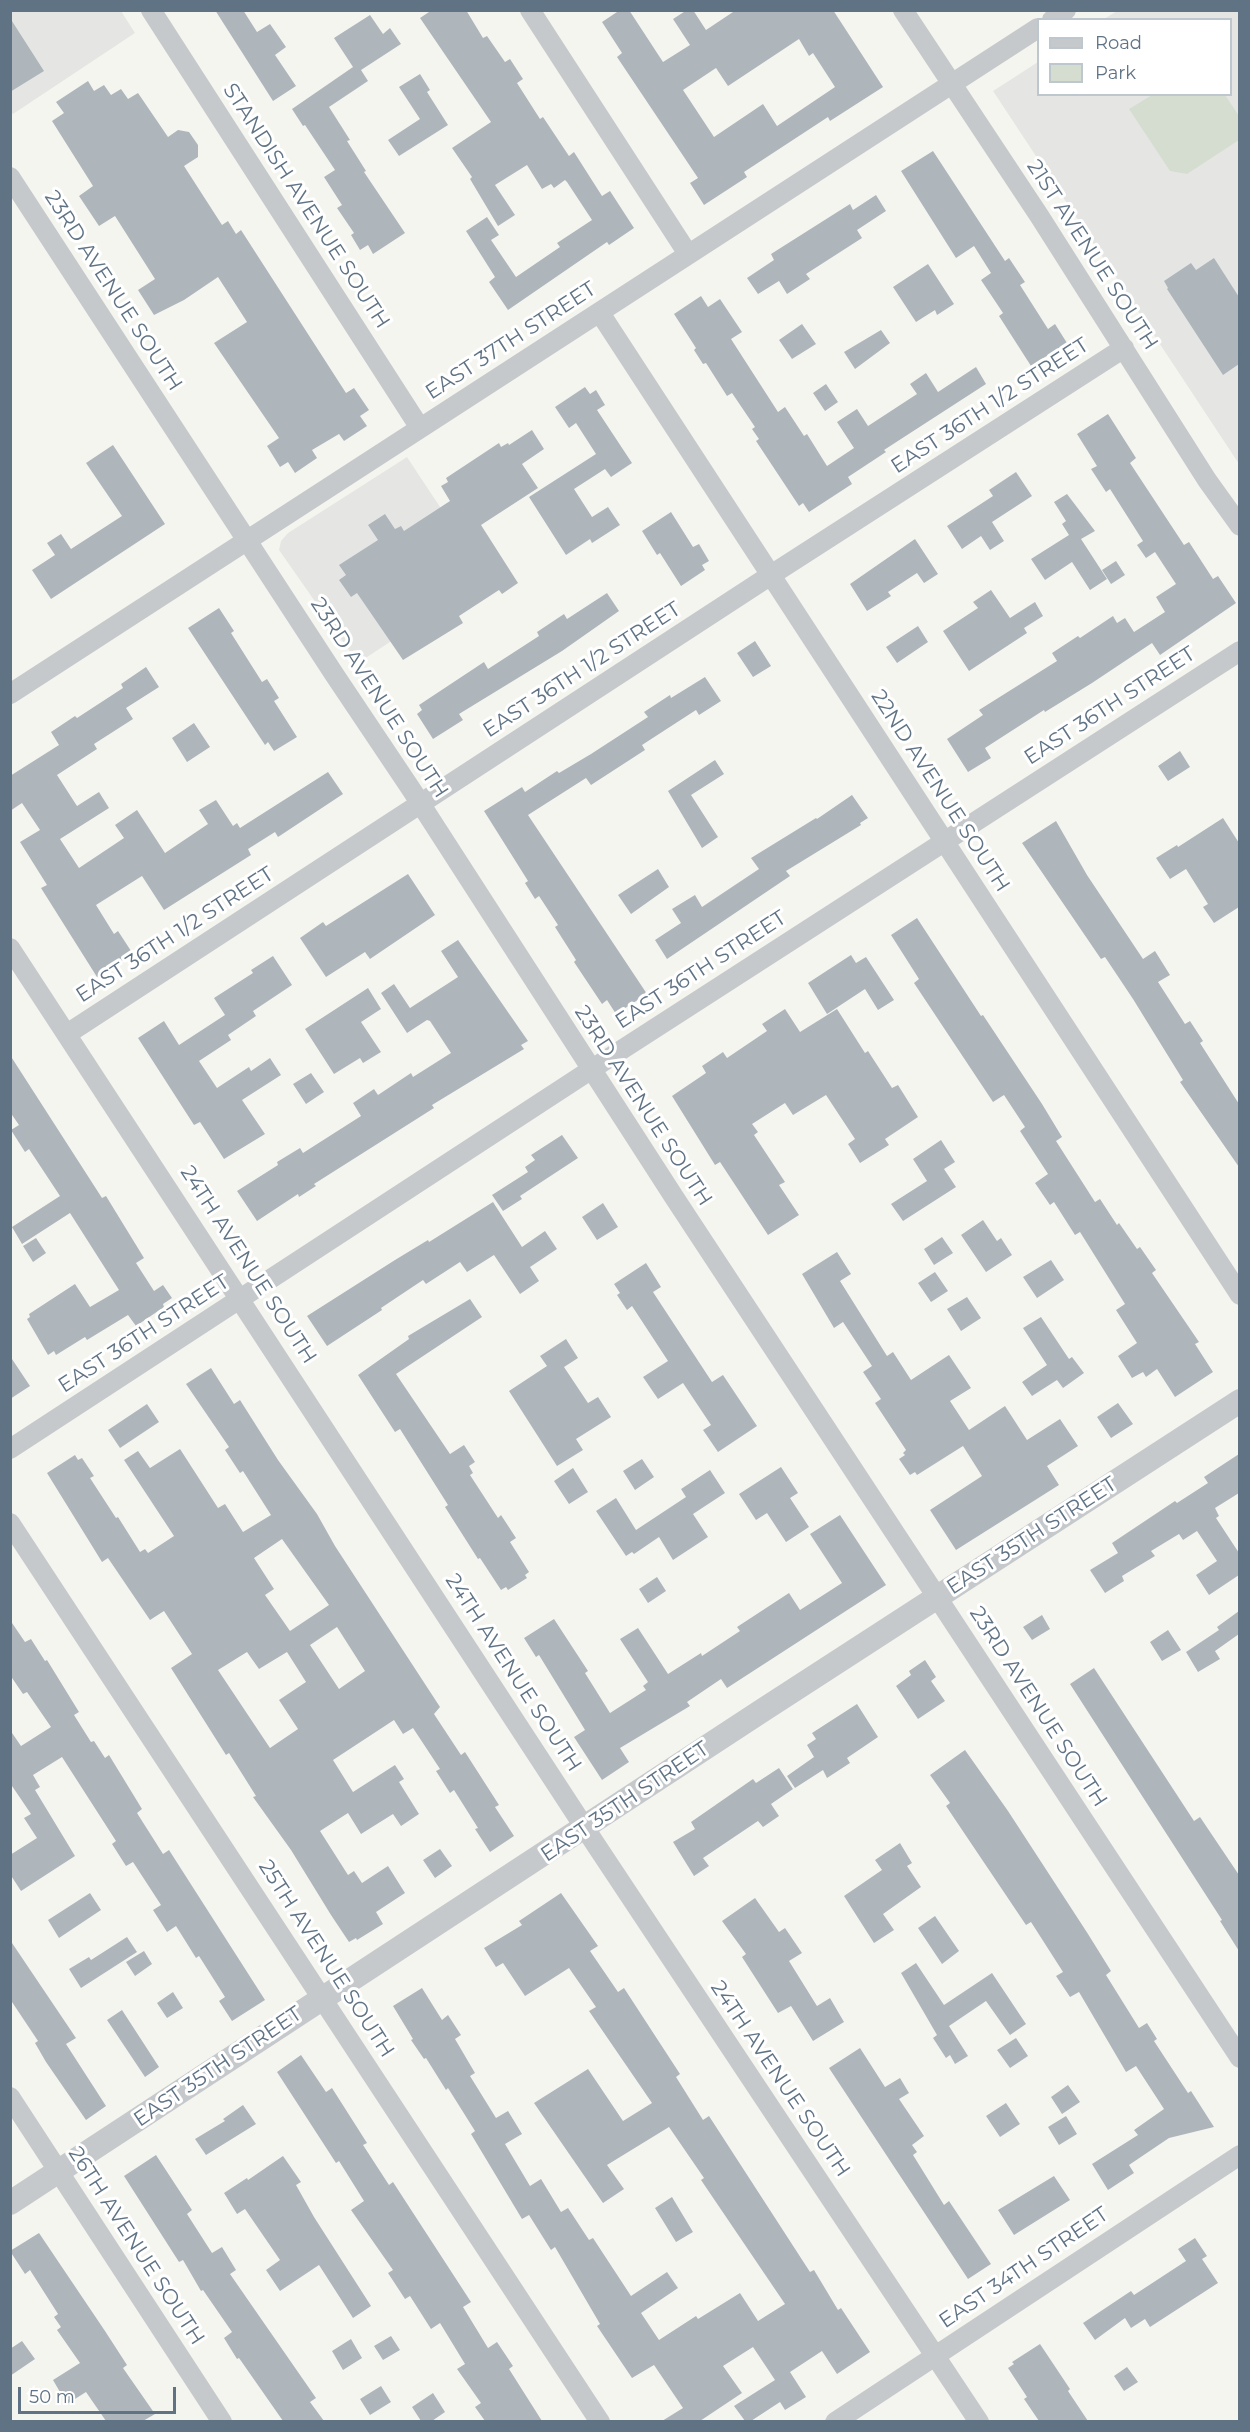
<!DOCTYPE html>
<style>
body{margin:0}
#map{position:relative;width:1250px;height:2432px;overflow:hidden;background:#f5f5f0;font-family:Montserrat,sans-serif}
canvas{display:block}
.frame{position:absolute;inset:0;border:12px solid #607385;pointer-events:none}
.legend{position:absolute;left:1037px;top:18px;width:195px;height:78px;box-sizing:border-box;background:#fff;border:2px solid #bfc7ce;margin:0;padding:8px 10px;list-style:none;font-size:18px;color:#607385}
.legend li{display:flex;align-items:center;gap:12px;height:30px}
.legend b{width:30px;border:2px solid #bfc7ce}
.scale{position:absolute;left:18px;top:2387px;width:158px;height:27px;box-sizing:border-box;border:3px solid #607385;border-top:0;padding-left:8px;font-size:18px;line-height:21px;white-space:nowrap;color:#607385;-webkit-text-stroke:4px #fff;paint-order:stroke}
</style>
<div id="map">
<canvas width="1250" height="2432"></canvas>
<div class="frame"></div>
<ul class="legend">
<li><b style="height:8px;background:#c6c9cc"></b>Road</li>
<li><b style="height:16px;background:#d5ddd1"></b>Park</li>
</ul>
<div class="scale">50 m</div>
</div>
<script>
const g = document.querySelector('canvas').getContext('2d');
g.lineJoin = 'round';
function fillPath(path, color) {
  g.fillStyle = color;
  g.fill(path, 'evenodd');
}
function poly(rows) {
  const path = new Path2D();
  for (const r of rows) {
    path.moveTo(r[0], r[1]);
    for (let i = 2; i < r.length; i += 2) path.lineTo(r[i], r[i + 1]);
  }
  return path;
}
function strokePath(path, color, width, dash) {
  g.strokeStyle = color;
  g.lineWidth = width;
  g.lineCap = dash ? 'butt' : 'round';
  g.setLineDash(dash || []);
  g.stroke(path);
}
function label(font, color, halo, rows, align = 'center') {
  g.font = font + ' Montserrat,sans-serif';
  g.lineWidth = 6;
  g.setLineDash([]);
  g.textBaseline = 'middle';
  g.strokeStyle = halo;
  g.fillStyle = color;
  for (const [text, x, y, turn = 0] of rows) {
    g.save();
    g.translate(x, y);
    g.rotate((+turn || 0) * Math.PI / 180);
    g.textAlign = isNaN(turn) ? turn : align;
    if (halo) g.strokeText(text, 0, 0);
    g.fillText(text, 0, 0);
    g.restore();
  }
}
fillPath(poly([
 [10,11,121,11,135,33,13,114,10,111],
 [1117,11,1239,11,1239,464,993,91,1038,62,1038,94,1230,94,1230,20,1104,19],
 [407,457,487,578,358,663,279,550,281,541,288,533]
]), '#e5e6e4');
fillPath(poly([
 [1152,95,1225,95,1239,116,1239,140,1187,174,1170,171,1129,109]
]), '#d5ddd1');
fillPath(poly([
 [215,10,243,10,257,32,270,24,286,47,275,55,296,86,273,101],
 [432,10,466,10,483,38,487,36,505,62,510,59,523,79,517,83,540,119,543,117,569,156,574,152,602,196,610,191,634,228,609,245,607,242,508,310,489,282,495,277,466,231,487,217,499,235,491,240,516,277,560,247,557,243,592,220,567,182,565,180,554,188,551,184,542,189,527,165,495,185,515,215,498,226,470,179,472,177,452,148,491,122,420,18],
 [620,10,629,10,663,62,690,45,673,19,687,10,693,10,706,30,736,10,833,10,883,87,830,121,828,117,744,172,747,177,704,205,690,183,698,178,617,57,622,53,602,22],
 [799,39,809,56,813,53,835,87,777,126,763,104,714,137,683,90,716,68,728,86],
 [370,15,383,34,390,28,401,44,361,70,368,81,329,107,350,140,347,141,366,171,364,172,405,233,373,254,368,245,360,250,351,235,354,233,337,208,342,205,324,177,335,170,305,125,303,126,292,109,353,67,334,38],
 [10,18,44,71,10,92],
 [420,74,430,90,427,92,448,125,399,156,388,140,420,119,399,87],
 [88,81,94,91,104,85,111,95,121,89,128,99,138,93,168,137,178,130,189,132,198,145,198,157,184,166,222,225,228,221,236,234,241,230,346,393,354,388,369,410,360,416,367,426,344,441,339,434,312,450,317,458,295,473,288,462,280,467,267,446,279,438,214,343,247,322,218,277,184,300,154,315,138,290,155,279,115,216,99,226,79,196,93,186,52,121,64,113,56,102],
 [933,151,1005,261,1009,258,1025,282,1020,285,1048,329,1055,324,1067,343,1031,366,999,316,1003,313,981,280,991,273,974,246,956,258,901,171],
 [876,195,886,211,857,230,862,238,806,274,810,279,787,294,779,281,758,294,747,278,774,260,771,254,850,204,853,210],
 [1214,258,1239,297,1239,364,1223,375,1167,289,1168,288,1164,281,1191,263,1196,270],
 [928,264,954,304,937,315,935,310,916,322,893,287],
 [701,296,708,307,720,299,742,332,731,339,778,412,785,407,804,436,807,434,827,466,854,448,837,422,857,409,868,426,917,394,910,384,926,373,938,392,976,367,986,384,884,450,886,452,848,477,852,484,809,512,803,503,799,506,756,441,759,439,752,429,755,427,732,393,727,396,706,363,703,364,694,350,696,348,674,314],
 [802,324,816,344,792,359,779,340],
 [881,330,890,343,855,369,844,352],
 [826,384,838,402,825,411,813,393],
 [585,387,590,394,596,390,605,405,597,410,632,463,611,477,605,469,574,489,592,517,608,507,620,525,592,543,590,539,566,555,529,497,596,454,576,423,569,428,555,407],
 [1108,414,1136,458,1130,463,1184,545,1189,542,1213,579,1218,576,1236,603,1160,655,1152,643,1092,683,1045,712,1044,710,985,748,991,758,968,772,947,739,983,715,979,710,1057,661,1052,653,1078,636,1080,638,1113,616,1117,623,1125,618,1134,632,1165,612,1156,597,1176,584,1155,552,1146,558,1137,545,1143,541,1110,489,1106,492,1091,469,1097,466,1077,434],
 [532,430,544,449,522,464,538,488,481,525,518,583,502,594,499,590,459,616,463,623,403,660,357,593,351,597,339,580,346,575,339,565,378,540,368,525,385,514,395,529,401,526,404,531,450,501,441,486,448,482,446,478,499,443,501,447,508,443,509,445],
 [113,445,165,524,51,599,32,570,55,555,47,543,61,534,71,549,122,516,86,463],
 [1016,472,1032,496,992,522,1004,541,990,550,981,536,962,549,947,526,993,496,989,490],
 [1067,494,1095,531,1081,539,1107,579,1090,590,1072,562,1045,580,1031,559,1069,535,1062,524,1066,521,1054,502],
 [671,512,693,547,699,544,709,561,702,565,705,570,681,586,660,553,657,555,642,531],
 [915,539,938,574,924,583,917,573,888,592,891,596,867,611,850,584],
 [1116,561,1125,575,1111,584,1102,570],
 [991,590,1010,618,1035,602,1043,616,1024,628,1027,633,969,671,943,631,978,608,973,602],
 [607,593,619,611,562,651,459,714,463,720,433,739,417,714,422,710,419,705,484,662,488,669,539,636,537,632,564,614,567,619],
 [219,608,234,631,231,633,262,682,267,679,279,698,274,701,297,737,274,751,268,742,265,745,188,628],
 [918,626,928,642,897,663,886,647],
 [755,641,771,666,753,677,737,653],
 [146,667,159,687,126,708,133,719,94,744,97,749,57,775,77,806,99,792,109,808,60,839,79,868,124,838,115,825,137,810,165,853,208,824,199,810,216,800,233,826,237,823,240,828,328,772,343,794,278,837,275,832,248,849,251,855,164,910,142,876,96,905,114,934,118,931,133,954,97,977,41,888,47,885,20,842,40,830,22,803,10,811,10,776,59,745,51,732,75,716,77,718,123,688,121,684],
 [705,677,721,701,699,715,696,710,642,745,645,750,591,785,586,778,528,815,647,994,616,1014,607,1000,602,1004,574,962,576,960,555,927,558,925,539,896,535,899,525,883,528,881,484,811,522,787,525,792,557,771,559,773,591,754,648,717,644,712,670,695,671,698],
 [194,723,210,747,187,762,172,738],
 [1180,751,1190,767,1168,781,1158,766],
 [715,760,724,774,691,795,718,837,702,848,668,791],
 [852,795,868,818,860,823,861,825,786,871,790,876,667,959,655,940,681,923,672,909,695,895,702,907,759,869,751,858,816,818,817,819],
 [1223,818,1239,843,1239,907,1214,923,1203,907,1208,904,1186,869,1170,879,1156,858,1177,845,1178,847],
 [1056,821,1087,875,1143,959,1155,951,1170,975,1158,982,1185,1024,1190,1021,1203,1041,1200,1043,1239,1104,1239,1167,1180,1082,1183,1080,1133,999,1105,957,1101,959,1022,843],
 [658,869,669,887,631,914,618,895],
 [408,874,435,915,370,959,365,952,326,977,300,938,323,922,326,926],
 [917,918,981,1016,983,1015,1042,1104,1062,1137,1056,1141,1095,1202,1100,1199,1117,1225,1119,1223,1137,1249,1140,1247,1156,1270,1152,1273,1199,1342,1195,1344,1213,1372,1175,1397,1157,1369,1146,1377,1143,1372,1132,1378,1118,1356,1137,1343,1116,1310,1125,1304,1080,1232,1075,1235,1054,1202,1050,1205,1035,1183,1048,1174,1020,1131,1025,1127,1004,1095,993,1102,914,983,919,979,891,935],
 [458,940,528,1041,521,1045,524,1049,432,1105,434,1108,314,1184,316,1186,299,1197,298,1194,257,1221,237,1191,278,1165,277,1162,300,1148,303,1153,361,1116,353,1103,374,1089,378,1095,411,1073,413,1077,451,1053,430,1021,427,1020,407,1033,381,993,394,984,410,1008,458,977,441,951],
 [851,955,856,963,866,957,894,1000,878,1010,865,989,827,1014,808,983],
 [273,956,292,985,253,1011,256,1016,228,1035,231,1040,199,1061,217,1088,249,1067,251,1071,270,1058,281,1075,242,1100,265,1134,224,1159,200,1122,194,1125,138,1038,164,1021,179,1045,225,1015,214,998,253,973,251,970],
 [368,988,381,1009,361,1022,381,1052,363,1063,360,1058,334,1074,305,1029],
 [785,1009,800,1032,837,1009,865,1053,868,1051,892,1088,898,1085,918,1117,885,1139,889,1145,860,1163,848,1144,855,1139,826,1095,793,1115,785,1103,752,1124,758,1132,754,1135,785,1182,779,1185,799,1215,768,1235,720,1162,715,1165,672,1096,706,1073,702,1066,723,1052,727,1058,767,1031,762,1024],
 [10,1055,102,1198,106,1196,144,1258,136,1263,154,1291,163,1285,172,1298,163,1304,164,1307,136,1326,128,1315,87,1340,85,1337,56,1355,54,1351,48,1355,27,1319,30,1317,29,1314,75,1284,90,1307,119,1290,70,1213,22,1244,12,1227,60,1196,29,1149,25,1152,11,1130,19,1125,10,1112],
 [311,1073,324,1092,306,1104,293,1084],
 [562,1135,578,1158,520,1196,522,1199,503,1211,492,1195,528,1172,525,1167,535,1160,531,1155],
 [941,1140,955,1162,944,1169,956,1187,903,1221,891,1204,927,1181,913,1159],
 [493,1202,522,1247,545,1231,557,1249,530,1267,539,1281,520,1294,494,1255,467,1272,460,1262,426,1284,423,1280,381,1308,382,1310,327,1346,307,1316,395,1260,428,1240,429,1242],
 [603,1203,618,1227,597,1240,582,1217],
 [983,1220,997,1241,1001,1238,1012,1255,986,1272,961,1235],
 [942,1237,953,1253,934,1265,924,1249],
 [36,1238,46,1253,33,1262,23,1246],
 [837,1252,851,1274,840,1281,887,1356,893,1352,911,1380,949,1355,971,1388,950,1401,969,1430,1005,1406,1027,1440,1060,1419,1078,1446,1047,1466,1059,1485,956,1550,930,1510,982,1476,963,1446,917,1475,915,1472,910,1475,899,1459,905,1455,903,1453,906,1450,875,1403,881,1399,863,1372,872,1366,843,1322,834,1328,802,1274],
 [1051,1260,1064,1280,1037,1298,1023,1277],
 [646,1263,661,1287,653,1292,712,1382,723,1375,757,1426,718,1452,703,1430,711,1425,683,1383,658,1399,643,1377,668,1361,632,1306,627,1310,617,1295,620,1293,614,1284],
 [935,1272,948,1291,931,1302,918,1283],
 [967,1297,981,1318,961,1331,947,1309],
 [470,1299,482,1317,396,1374,450,1454,464,1445,475,1462,469,1466,473,1473,470,1475,498,1518,501,1515,516,1538,510,1542,529,1572,525,1575,527,1578,508,1590,506,1587,501,1590,480,1558,478,1559,445,1507,448,1505,400,1429,395,1432,358,1375,409,1339,408,1336],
 [1041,1317,1069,1359,1072,1357,1084,1373,1063,1388,1057,1380,1032,1396,1022,1382,1047,1365,1023,1328],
 [566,1339,578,1358,564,1367,588,1403,598,1397,611,1417,576,1439,583,1450,557,1466,509,1391,547,1366,540,1356],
 [10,1356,30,1386,10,1399],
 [211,1368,234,1404,240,1400,278,1460,317,1514,335,1546,440,1707,434,1714,461,1755,465,1752,499,1805,495,1807,514,1836,490,1852,475,1829,478,1828,454,1790,450,1793,436,1771,440,1769,413,1728,403,1734,394,1720,333,1760,353,1792,395,1765,404,1779,399,1782,419,1814,401,1826,393,1814,361,1834,348,1813,320,1831,348,1875,354,1871,362,1883,388,1866,405,1893,376,1912,383,1924,357,1940,356,1938,349,1942,331,1915,291,1850,253,1797,256,1796,229,1753,226,1755,171,1668,192,1654,164,1611,150,1620,108,1558,102,1562,47,1473,75,1455,78,1460,82,1458,94,1476,90,1478,116,1518,118,1517,140,1552,145,1549,148,1553,174,1536,124,1460,138,1451,150,1468,180,1449,218,1508,225,1504,243,1532,271,1515,243,1471,240,1473,225,1450,229,1447,186,1384],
 [282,1539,329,1605,290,1631,265,1595,274,1589,254,1558],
 [337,1627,365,1671,339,1689,310,1645],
 [247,1652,259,1669,287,1652,306,1682,279,1700,298,1729,270,1748,218,1670],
 [1118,1403,1133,1424,1111,1438,1097,1417],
 [147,1404,159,1422,120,1448,108,1430],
 [1239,1454,1239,1493,1215,1508,1219,1516,1216,1518,1239,1553,1239,1575,1209,1595,1196,1575,1217,1561,1197,1531,1183,1540,1179,1534,1151,1551,1155,1556,1122,1576,1124,1581,1105,1593,1090,1570,1118,1553,1112,1543,1175,1501,1177,1503,1208,1483,1204,1477],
 [642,1459,654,1477,635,1490,623,1471],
 [781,1467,798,1493,790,1498,809,1527,786,1542,767,1513,756,1520,739,1494],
 [573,1468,588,1492,569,1504,554,1481],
 [710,1470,725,1493,693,1514,708,1537,673,1560,659,1537,634,1554,632,1552,626,1556,596,1511,616,1498,636,1530,686,1497,681,1489],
 [840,1515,886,1585,727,1688,721,1679,687,1702,690,1706,620,1748,629,1762,602,1780,574,1737,585,1730,539,1655,536,1657,524,1638,554,1619,588,1671,585,1673,610,1713,646,1690,643,1686,648,1682,620,1639,638,1628,668,1674,701,1653,702,1656,740,1631,737,1627,789,1593,800,1610,842,1583,810,1534],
 [657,1577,666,1591,648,1603,639,1589],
 [1239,1611,1239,1634,1215,1651,1220,1659,1198,1672,1186,1652,1219,1630,1217,1627],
 [1042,1615,1050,1629,1032,1640,1023,1627],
 [10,1620,25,1642,31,1639,45,1661,47,1660,79,1712,74,1715,91,1742,94,1741,105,1758,109,1755,142,1809,137,1813,163,1854,169,1850,265,2000,232,2021,219,2001,225,1997,199,1956,196,1958,176,1926,167,1932,153,1910,161,1905,133,1862,126,1866,112,1844,116,1841,62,1757,33,1775,40,1787,35,1790,75,1856,21,1891,10,1874,10,1855,37,1838,24,1818,31,1814,10,1783,10,1730,21,1746,51,1727,27,1692,23,1694,10,1675],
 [1168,1630,1181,1650,1162,1661,1150,1642],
 [925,1660,936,1677,931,1681,945,1701,918,1719,896,1686,911,1675,909,1671],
 [1094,1668,1194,1821,1200,1817,1239,1875,1239,1951,1220,1921,1222,1920,1070,1684],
 [857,1704,878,1737,847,1758,850,1763,827,1778,823,1770,795,1788,787,1776,814,1757,807,1745,816,1739,812,1733],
 [965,1750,1008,1811,1088,1934,1111,1971,1106,1975,1139,2028,1147,2023,1157,2039,1154,2041,1188,2093,1191,2091,1214,2127,1169,2138,1129,2165,1134,2173,1108,2190,1092,2164,1138,2135,1134,2130,1164,2109,1136,2066,1126,2072,1079,1992,1070,1997,1056,1976,1063,1972,1031,1922,1026,1925,946,1806,950,1803,930,1775],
 [779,1768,793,1789,771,1804,779,1816,763,1827,758,1821,703,1858,709,1866,694,1876,673,1842,695,1829,691,1822,753,1779,756,1783],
 [900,1843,912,1863,907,1866,921,1887,883,1914,894,1930,874,1943,844,1896,882,1870,875,1860],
 [440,1849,452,1866,435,1878,423,1860],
 [90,1893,101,1910,59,1938,48,1920],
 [561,1893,598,1946,590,1951,618,1992,624,1988,680,2074,676,2077,703,2120,709,2116,810,2272,814,2270,838,2310,841,2308,870,2352,837,2374,822,2351,790,2372,806,2397,785,2410,780,2402,751,2421,745,2421,734,2406,775,2380,753,2347,723,2366,742,2393,700,2421,662,2421,683,2408,654,2365,632,2378,597,2326,600,2324,555,2247,551,2250,529,2215,522,2219,471,2134,475,2131,448,2088,446,2090,426,2058,424,2059,411,2040,413,2039,393,2006,422,1988,442,2020,448,2015,461,2035,455,2039,475,2073,470,2076,496,2118,508,2111,522,2134,505,2144,530,2186,541,2179,561,2212,568,2208,589,2240,593,2238,631,2296,667,2272,678,2288,641,2313,659,2340,696,2316,698,2319,740,2293,758,2321,785,2304,701,2180,704,2178,669,2127,607,2165,624,2189,603,2203,534,2103,588,2069,623,2121,652,2103,589,2011,596,2007,569,1968,525,1996,503,1963,496,1967,484,1948,522,1925,519,1921],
 [755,1898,779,1932,785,1928,802,1953,789,1961,817,2006,830,1998,844,2022,813,2041,791,2006,778,2013,742,1957,746,1954,722,1921],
 [935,1916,959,1951,942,1964,918,1928],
 [127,1937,137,1952,81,1988,69,1969,89,1957,91,1960],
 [10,1940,76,2038,66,2044,106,2106,86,2120,46,2062,35,2043,38,2041,10,1999],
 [144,1951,152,1964,135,1976,126,1962],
 [916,1963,944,2005,992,1973,1026,2024,1010,2035,986,2001,949,2026,968,2056,955,2064,950,2055,946,2058,933,2038,937,2035,901,1973],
 [173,1992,183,2008,167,2018,157,2003],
 [122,2010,159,2067,145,2077,107,2020],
 [1016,2038,1028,2056,1010,2068,997,2050],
 [860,2048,885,2087,900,2078,909,2093,899,2099,924,2136,912,2145,917,2152,913,2155,944,2205,949,2201,991,2264,968,2279,829,2068],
 [301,2055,326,2092,332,2088,367,2143,363,2145,389,2185,393,2182,471,2302,463,2307,488,2348,497,2342,513,2366,509,2369,542,2421,485,2421,475,2407,481,2403,457,2369,465,2364,440,2323,431,2329,410,2296,405,2299,388,2273,393,2270,351,2210,364,2201,339,2161,336,2163,277,2072],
 [1068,2085,1080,2102,1062,2114,1051,2097],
 [1006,2103,1020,2124,1000,2137,986,2116],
 [243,2105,256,2124,206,2155,195,2139,225,2121,223,2119],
 [1066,2116,1077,2134,1059,2145,1048,2127],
 [156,2155,192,2210,187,2214,212,2253,222,2247,236,2270,230,2274,316,2398,310,2402,324,2421,283,2421,239,2358,237,2359,224,2338,232,2332,203,2290,201,2291,183,2260,179,2262,124,2176],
 [283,2156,301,2182,296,2185,314,2217,371,2306,353,2318,319,2265,280,2291,266,2270,280,2260,245,2209,237,2214,224,2193,247,2178,248,2180],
 [1054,2176,1070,2200,1014,2235,998,2210],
 [672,2197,693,2232,676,2242,655,2208],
 [39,2233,105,2331,127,2365,123,2368,155,2414,143,2421,106,2421,86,2392,67,2404,53,2380,80,2363,57,2330,61,2327,54,2317,58,2314,30,2270,25,2274,10,2251],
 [1195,2238,1207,2256,1202,2259,1218,2283,1150,2327,1145,2319,1131,2328,1125,2318,1095,2340,1083,2323,1131,2291,1134,2295,1186,2261,1178,2249],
 [391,2336,400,2350,383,2360,374,2346],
 [351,2339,362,2358,343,2370,332,2351],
 [22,2341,35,2359,10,2376,10,2349],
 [1040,2344,1070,2389,1068,2391,1088,2421,1039,2421,1024,2399,1027,2397,1008,2368,1014,2364,1012,2362],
 [1127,2367,1138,2382,1124,2391,1114,2376],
 [381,2386,391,2402,370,2415,360,2399],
 [433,2393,445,2412,432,2421,421,2421,412,2407]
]), '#aeb6bb');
strokePath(poly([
 [151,10,420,428],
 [530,10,688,254],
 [903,10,1040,217,1207,480,1240,526],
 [1052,20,1066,10],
 [10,177,334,674,411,789,674,1197,1240,2058],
 [600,313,1240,1295],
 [10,694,1038,28],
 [10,948,596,1845,979,2422],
 [67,1034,771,575,1124,348],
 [10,1449,612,1056,1240,651],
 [10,1523,600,2422],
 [10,2097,222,2422],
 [835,2422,1240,2155]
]), '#c6c9cc', 20);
strokePath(poly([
 [10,2203,763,1710,1240,1401]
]), '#c6c9cc', 24);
label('21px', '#607385', '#fff', [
 ["STANDISH AVENUE SOUTH",306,206,57],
 ["21ST AVENUE SOUTH",1092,255,57],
 ["23RD AVENUE SOUTH",113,291,57],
 ["EAST 37TH STREET",511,341,-33],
 ["EAST 36TH 1/2 STREET",990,406,-33],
 ["EAST 36TH 1/2 STREET",582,670,-33],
 ["23RD AVENUE SOUTH",379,698,57],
 ["EAST 36TH STREET",1110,706,-33],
 ["22ND AVENUE SOUTH",940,791,57],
 ["EAST 36TH 1/2 STREET",175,935,-33],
 ["EAST 36TH STREET",701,970,-33],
 ["23RD AVENUE SOUTH",643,1106,57],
 ["24TH AVENUE SOUTH",248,1265,57],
 ["EAST 36TH STREET",144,1334,-33],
 ["EAST 35TH STREET",1032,1536,-33],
 ["24TH AVENUE SOUTH",513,1673,57],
 ["23RD AVENUE SOUTH",1038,1707,57],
 ["EAST 35TH STREET",625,1802,-34],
 ["25TH AVENUE SOUTH",326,1959,57],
 ["EAST 35TH STREET",218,2067,-34],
 ["24TH AVENUE SOUTH",780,2079,56],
 ["26TH AVENUE SOUTH",136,2246,57],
 ["EAST 34TH STREET",1024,2268,-34]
]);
</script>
